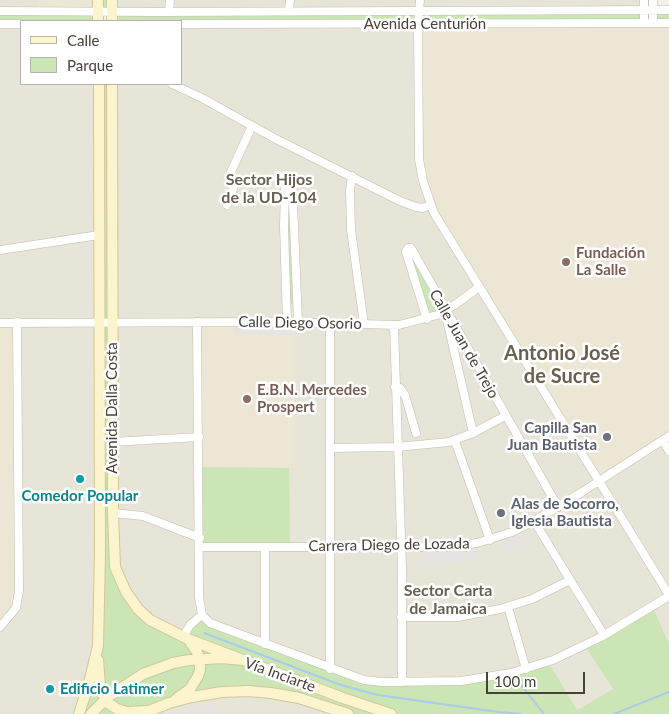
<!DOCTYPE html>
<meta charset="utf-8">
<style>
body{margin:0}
#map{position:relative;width:669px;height:714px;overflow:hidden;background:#f3f1e9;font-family:Lato,sans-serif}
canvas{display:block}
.legend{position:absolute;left:20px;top:20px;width:162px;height:65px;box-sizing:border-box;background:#fff;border:1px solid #b5b3af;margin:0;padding:6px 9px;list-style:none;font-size:15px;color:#474238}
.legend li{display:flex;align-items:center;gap:10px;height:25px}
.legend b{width:25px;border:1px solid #b5b3af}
.scale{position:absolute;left:486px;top:672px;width:99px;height:22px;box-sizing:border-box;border:2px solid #474238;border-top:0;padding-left:6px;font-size:15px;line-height:18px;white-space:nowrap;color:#474238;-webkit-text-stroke:4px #fff;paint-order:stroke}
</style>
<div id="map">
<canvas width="669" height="714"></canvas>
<ul class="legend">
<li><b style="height:6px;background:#fbf4cc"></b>Calle</li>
<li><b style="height:14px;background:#cbe5b5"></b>Parque</li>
</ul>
<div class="scale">100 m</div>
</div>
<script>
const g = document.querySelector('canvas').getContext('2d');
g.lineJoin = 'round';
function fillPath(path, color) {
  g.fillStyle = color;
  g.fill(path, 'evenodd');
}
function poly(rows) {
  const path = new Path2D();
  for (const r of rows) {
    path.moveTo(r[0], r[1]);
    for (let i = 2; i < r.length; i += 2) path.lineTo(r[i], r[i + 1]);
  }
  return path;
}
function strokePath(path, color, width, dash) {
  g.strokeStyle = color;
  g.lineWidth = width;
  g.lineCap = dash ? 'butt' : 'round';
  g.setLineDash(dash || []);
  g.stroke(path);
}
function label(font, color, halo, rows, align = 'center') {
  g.font = font + ' Lato,sans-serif';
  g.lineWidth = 5;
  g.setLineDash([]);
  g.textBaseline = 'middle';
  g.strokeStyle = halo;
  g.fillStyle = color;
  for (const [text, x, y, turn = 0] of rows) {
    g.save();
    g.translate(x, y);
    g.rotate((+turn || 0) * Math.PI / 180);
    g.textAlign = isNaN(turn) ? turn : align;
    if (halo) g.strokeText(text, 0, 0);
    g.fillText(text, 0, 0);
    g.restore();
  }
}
fillPath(poly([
 [0,0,98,0,98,12,0,11],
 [112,0,644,0,634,9,112,12],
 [669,23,669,686,613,689,577,710,492,677,382,682,183,637,150,620,117,575,112,84,181,84,181,24],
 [0,24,21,24,21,84,99,84,98,646,79,714,0,714],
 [248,691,348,714,142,714,149,710]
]), '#e7e4d8');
fillPath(poly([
 [37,0,98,0,98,11,37,11],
 [669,23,669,436,598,482,454,247,423,181,418,24],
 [17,322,18,601,0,627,0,323],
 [197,322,295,322,295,468,199,467]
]), '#ebe7d4');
fillPath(poly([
 [98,0,112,0,112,11,644,10,644,0,653,0,653,10,669,10,669,23,653,23,653,11,645,10,644,23,112,21,112,12,99,12,98,21,21,21,0,24,0,11,98,12],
 [99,84,112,84,113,546,131,601,183,637,186,629,203,618,356,678,461,681,548,662,577,710,613,689,585,646,652,606,669,644,669,714,348,714,337,710,232,691,142,714,79,714,95,660],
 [294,225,297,304,286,304,284,226],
 [409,247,445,311,429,318,406,249],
 [199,467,289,468,290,547,200,547]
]), '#cbe5b5');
fillPath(poly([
 [235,322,295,322,295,335,235,334],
 [519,529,525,544,506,552,500,537],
 [473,544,475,560,424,565,423,547],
 [211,704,216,704,218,714,174,714]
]), '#e5e4e1');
strokePath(poly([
 [204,633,341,685,378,695,498,712,522,714],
 [515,677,544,714],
 [614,714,669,692]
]), '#aacbeb', 2);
const street = poly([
 [420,0,418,24,419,159,423,181,434,213,669,595],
 [644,0,644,23],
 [653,0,653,23],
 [0,11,155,12,669,10],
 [289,11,290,0],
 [169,12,170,0],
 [0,24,21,24],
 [181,24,669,23],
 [172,84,202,98,274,138,400,201,416,207,422,208,431,205],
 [352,176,350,190,351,230,364,324],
 [227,205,236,181,230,174,252,126],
 [0,250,99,235],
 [427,319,406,252,408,248,411,248,558,507],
 [447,320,473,433],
 [197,322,199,597,202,615],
 [287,322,284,226,285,188,290,185,292,188,294,225,298,322],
 [0,323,276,322,399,325,437,315,456,304,479,287],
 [330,323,330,669],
 [394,325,402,568,402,682],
 [395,387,400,388,405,395,416,433],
 [663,440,669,451],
 [455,441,490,540],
 [112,442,199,437],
 [330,448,397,447,449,442,473,433,505,416],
 [113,513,143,516,200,538],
 [534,521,604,635],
 [200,547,449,547,477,543,512,532,534,521,582,492,669,436],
 [508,607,526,669],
 [202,615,210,623,364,680,382,682,461,681,511,673,553,660,601,637,669,596],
 [401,617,458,617,500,609,532,599,570,580],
 [0,627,16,608,19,591,17,322],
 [183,637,190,625,202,615],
 [265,644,265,547]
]);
const secondary = poly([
 [98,0,98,21],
 [112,0,112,21],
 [112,84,113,513,115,567,126,592,138,609,150,620,188,639,243,660],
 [98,660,100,685,102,692,108,703,117,709,127,712,148,711],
 [176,699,190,689,198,676,200,670,200,663,197,652,188,639],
 [79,714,89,683,98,646,100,553,99,84],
 [91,714,109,696,143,674,173,663,189,660,222,658,243,660,343,698,391,714],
 [142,714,169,703,192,697,222,692,248,691,271,693,299,698,348,714]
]);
strokePath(street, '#c1bdaf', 9);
strokePath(secondary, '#d0c79c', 12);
strokePath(street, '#fff', 8);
strokePath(secondary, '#fbf4cc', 10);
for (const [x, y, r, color] of [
 [566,262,5,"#8d6e63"],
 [247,399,5,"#8d6e63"],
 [607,437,5,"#6b7280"],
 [80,479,5,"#0f9aa8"],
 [501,513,5,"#6b7280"],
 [50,689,5,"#0f9aa8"]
]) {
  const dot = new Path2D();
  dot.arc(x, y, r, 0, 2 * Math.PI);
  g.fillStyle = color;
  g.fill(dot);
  strokePath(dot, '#fff', 2);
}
label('15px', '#474238', '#fff', [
 ["Avenida Centurión",425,24],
 ["Calle Diego Osorio",300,323,1],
 ["Calle Juan de Trejo",464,344,60],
 ["Avenida Dalla Costa",112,408,-90],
 ["Carrera Diego de Lozada",389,545,-1],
 ["Vía Inciarte",280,675,20]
]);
label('bold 15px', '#785e54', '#fff', [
 ["Fundación",576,253],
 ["La Salle",576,270],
 ["E.B.N. Mercedes",257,390],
 ["Prospert",257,407]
], 'left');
label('bold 15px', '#5b616d', '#fff', [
 ["Capilla San",597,428],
 ["Juan Bautista",597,445],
 ["Alas de Socorro,",511,504,"left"],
 ["Iglesia Bautista",511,521,"left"]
], 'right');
label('bold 15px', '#0d838f', '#fff', [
 ["Comedor Popular",80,496],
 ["Edificio Latimer",60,689,"left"]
]);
label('bold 16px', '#696150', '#fff', [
 ["Sector Hijos",269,180],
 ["de la UD-104",269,198],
 ["Sector Carta",448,591],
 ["de Jamaica",448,609]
]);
label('bold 20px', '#696150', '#fff', [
 ["Antonio José",562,354],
 ["de Sucre",562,377]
]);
</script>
